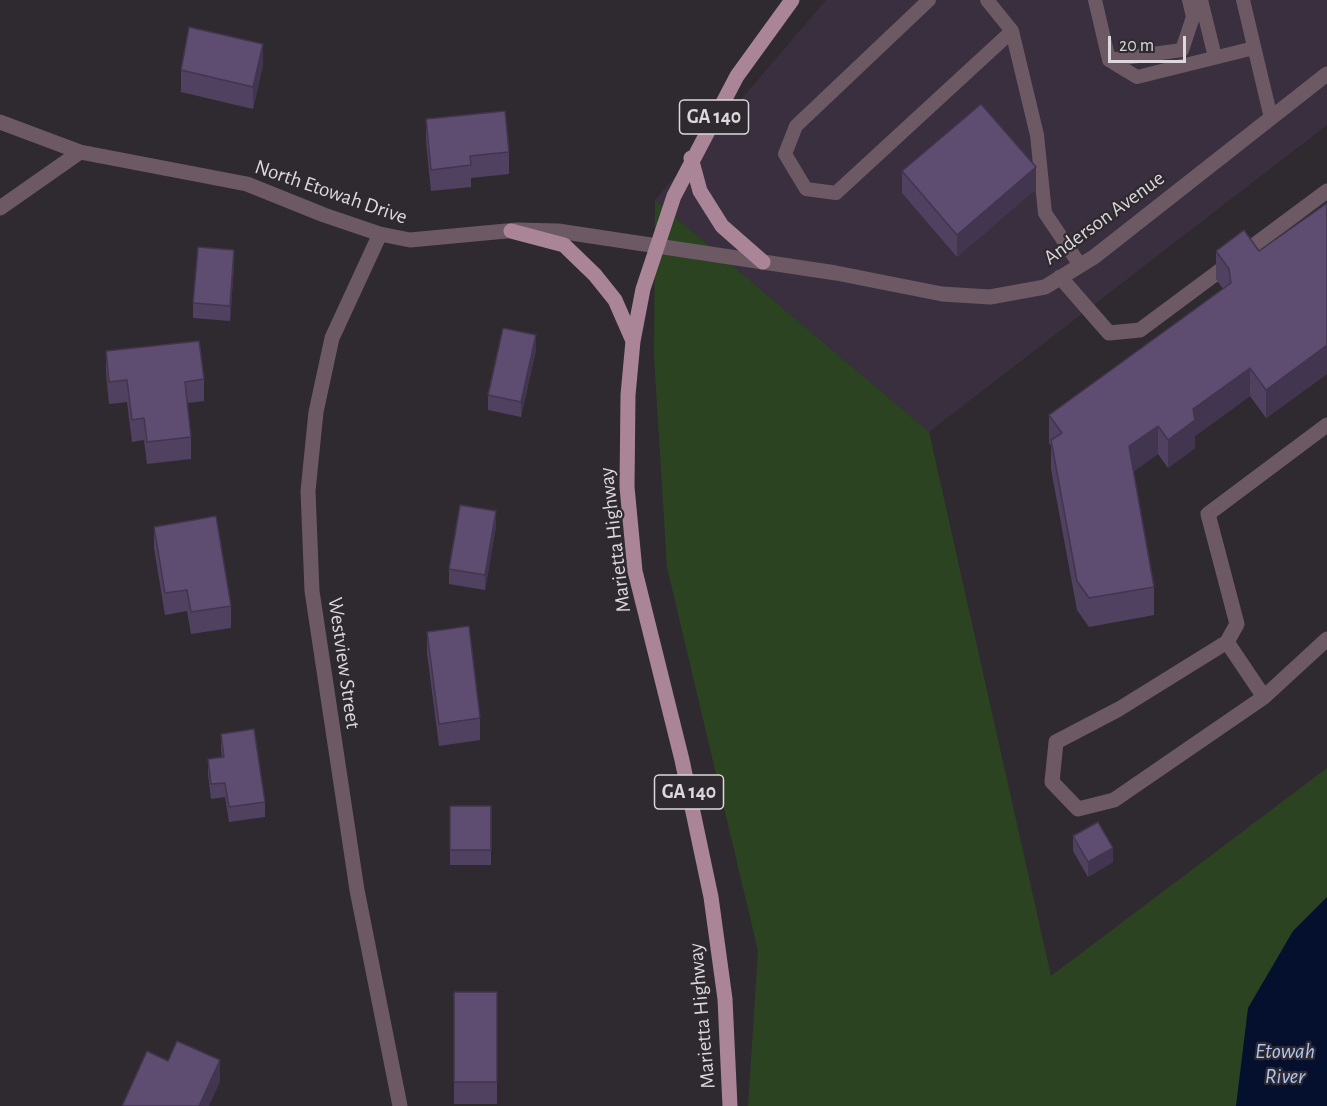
<!DOCTYPE html>
<style>
body{margin:0}
#map{position:relative;width:1327px;height:1106px;overflow:hidden;background:#2f2a2f;font-family:"Alegreya Sans",sans-serif}
canvas{display:block}
.scale{position:absolute;left:1108px;top:36px;width:78px;height:27px;box-sizing:border-box;border:3px solid #dcd8dc;border-top:0;padding-left:8px;font-size:18px;line-height:21px;white-space:nowrap;color:#dcd8dc;-webkit-text-stroke:4px #2f2a2f;paint-order:stroke}
</style>
<div id="map">
<canvas width="1327" height="1106"></canvas>
<div class="scale">20 m</div>
</div>
<script>
const g = document.querySelector('canvas').getContext('2d');
g.lineJoin = 'round';
function fillPath(path, color) {
  g.fillStyle = color;
  g.fill(path, 'evenodd');
}
function poly(rows) {
  const path = new Path2D();
  for (const r of rows) {
    path.moveTo(r[0], r[1]);
    for (let i = 2; i < r.length; i += 2) path.lineTo(r[i], r[i + 1]);
  }
  return path;
}
function strokePath(path, color, width, dash) {
  g.strokeStyle = color;
  g.lineWidth = width;
  g.lineCap = dash ? 'butt' : 'round';
  g.setLineDash(dash || []);
  g.stroke(path);
}
function label(font, color, halo, rows, align = 'center') {
  g.font = font + ' "Alegreya Sans",sans-serif';
  g.lineWidth = 4.5;
  g.setLineDash([]);
  g.textBaseline = 'middle';
  g.strokeStyle = halo;
  g.fillStyle = color;
  for (const [text, x, y, turn = 0] of rows) {
    g.save();
    g.translate(x, y);
    g.rotate((+turn || 0) * Math.PI / 180);
    g.textAlign = isNaN(turn) ? turn : align;
    if (halo) g.strokeText(text, 0, 0);
    g.fillText(text, 0, 0);
    g.restore();
  }
}
fillPath(poly([
 [826,0,1327,0,1327,125,929,432,655,200]
]), '#392f3e');
fillPath(poly([
 [655,200,929,432,1051,976,1327,768,1327,1106,748,1106,758,951,667,567,654,357]
]), '#2c4322');
fillPath(poly([
 [1327,897,1327,1106,1236,1106,1248,1008,1293,931]
]), '#04102d');
strokePath(poly([
 [929,0,796,126,785,154,806,189,836,193,1012,31],
 [987,0,1012,31,1037,135,1045,213,1080,265],
 [1095,0,1109,60,1137,77,1254,48],
 [1201,0,1215,57],
 [1243,0,1271,118],
 [1109,60,1182,50,1193,17,1189,0]
]), '#6c5963', 14);
strokePath(poly([
 [0,122,80,152,247,184,324,215,380,234,410,240,517,230,558,231,836,273,942,294,990,297,1045,287,1094,257,1327,74],
 [0,208,80,152],
 [380,234,332,338,316,412,308,491,312,591,357,890,400,1106],
 [1060,277,1109,333,1140,330,1327,191],
 [1327,425,1208,514,1237,624,1227,642,1119,709,1056,742,1052,782,1078,809,1114,800,1264,697,1327,639],
 [1227,642,1264,697]
]), '#6c5963', 15);
strokePath(poly([
 [691,158,700,191,722,226,763,262],
 [511,231,564,245,595,275,615,300,633,341],
 [730,1106,725,999,711,897,682,760,635,571,627,487,628,395,633,341,643,289,674,196,737,76,792,0]
]), '#aa8598', 15);
fillPath(poly([
 [263,65,253,109,181,92,181,70],
 [426,119,509,152,509,174,471,178,471,187,431,191,426,141],
 [902,171,1036,189,957,257,902,193],
 [1327,203,1327,374,1266,418,1250,396,1195,436,1195,448,1168,468,1158,454,1133,471,1154,587,1154,615,1089,627,1077,610,1051,469,1051,446,1049,443,1049,415,1223,289,1216,279,1216,251,1259,251],
 [234,265,230,321,193,318,193,303],
 [536,350,521,417,488,410,488,395],
 [106,351,204,379,204,401,187,403,191,437,191,459,147,464,144,440,132,442,127,402,109,404,106,373],
 [496,526,485,590,449,584,449,569],
 [154,527,231,606,231,628,191,634,187,611,165,615,154,548],
 [427,632,480,718,480,740,439,746,427,653],
 [221,734,265,802,265,817,229,822,225,797,211,799,208,774,208,759,222,758,221,749],
 [450,806,491,806,491,865,450,865],
 [1073,836,1113,862,1088,877,1073,851],
 [454,992,497,992,497,1104,454,1104]
]), '#514161');
fillPath(poly([
 [263,44,263,65,253,109,253,87],
 [1036,167,1036,189,957,257,957,235],
 [234,250,234,265,230,321,230,306],
 [536,335,536,350,521,417,521,402],
 [1327,345,1327,374,1266,418,1266,390],
 [1250,368,1250,396,1195,436,1195,448,1168,468,1168,440,1193,409],
 [1158,426,1158,454,1129,475,1129,446],
 [496,511,496,526,485,590,485,575],
 [1113,848,1113,862,1088,877,1088,862],
 [220,1060,220,1082,209,1106,199,1106]
]), '#42354f');
const building = poly([
 [189,27,263,44,253,87,181,70,189,27],
 [981,104,1036,167,957,235,902,171,981,104],
 [505,111,509,152,470,156,471,165,431,170,426,119,505,111],
 [1327,203,1327,345,1266,390,1250,368,1193,409,1195,420,1168,440,1158,426,1129,446,1154,587,1089,598,1077,581,1051,440,1062,433,1049,415,1231,283,1229,269,1216,251,1244,230,1259,251,1327,203],
 [198,247,234,250,230,306,193,303,198,247],
 [503,328,536,335,521,402,488,395,503,328],
 [199,341,204,379,185,382,191,437,147,442,144,418,132,420,127,380,109,382,106,351,199,341],
 [460,505,496,511,485,575,449,569,460,505],
 [216,516,231,606,191,612,187,590,165,593,154,527,216,516],
 [469,626,480,718,439,724,427,632,469,626],
 [254,729,265,802,229,807,225,783,211,784,208,759,224,757,221,734,254,729],
 [450,806,491,806,491,850,450,850,450,806],
 [1098,822,1113,848,1088,862,1073,836,1098,822],
 [454,992,497,992,497,1082,454,1082,454,992],
 [177,1041,220,1060,199,1106,122,1106,147,1051,168,1061,177,1041]
]);
fillPath(building, '#5e4c71');
strokePath(building, '#42354f', 1.5);
for (const [x, y, w] of [
 [714,117,69],
 [689,792,69]
]) {
  const box = new Path2D();
  box.roundRect(x - w / 2, y - 17, w, 34, 4.5);
  g.fillStyle = '#2f2a2f';
  g.fill(box);
  strokePath(box, '#dcd8dc', 1.5);
}
label('bold 20px', '#dcd8dc', null, [
 ["GA 140",714,117],
 ["GA 140",689,792]
]);
label('21px', '#dcd8dc', '#2f2a2f', [
 ["North Etowah Drive",331,192,19],
 ["Anderson Avenue",1104,218,-36],
 ["Marietta Highway",615,540,-97],
 ["Westview Street",344,663,82],
 ["Marietta Highway",702,1016,-95]
]);
label('italic 22px', '#adc6f7', '#2f2a2f', [
 ["Etowah",1285,1051],
 ["River",1285,1076]
]);
</script>
